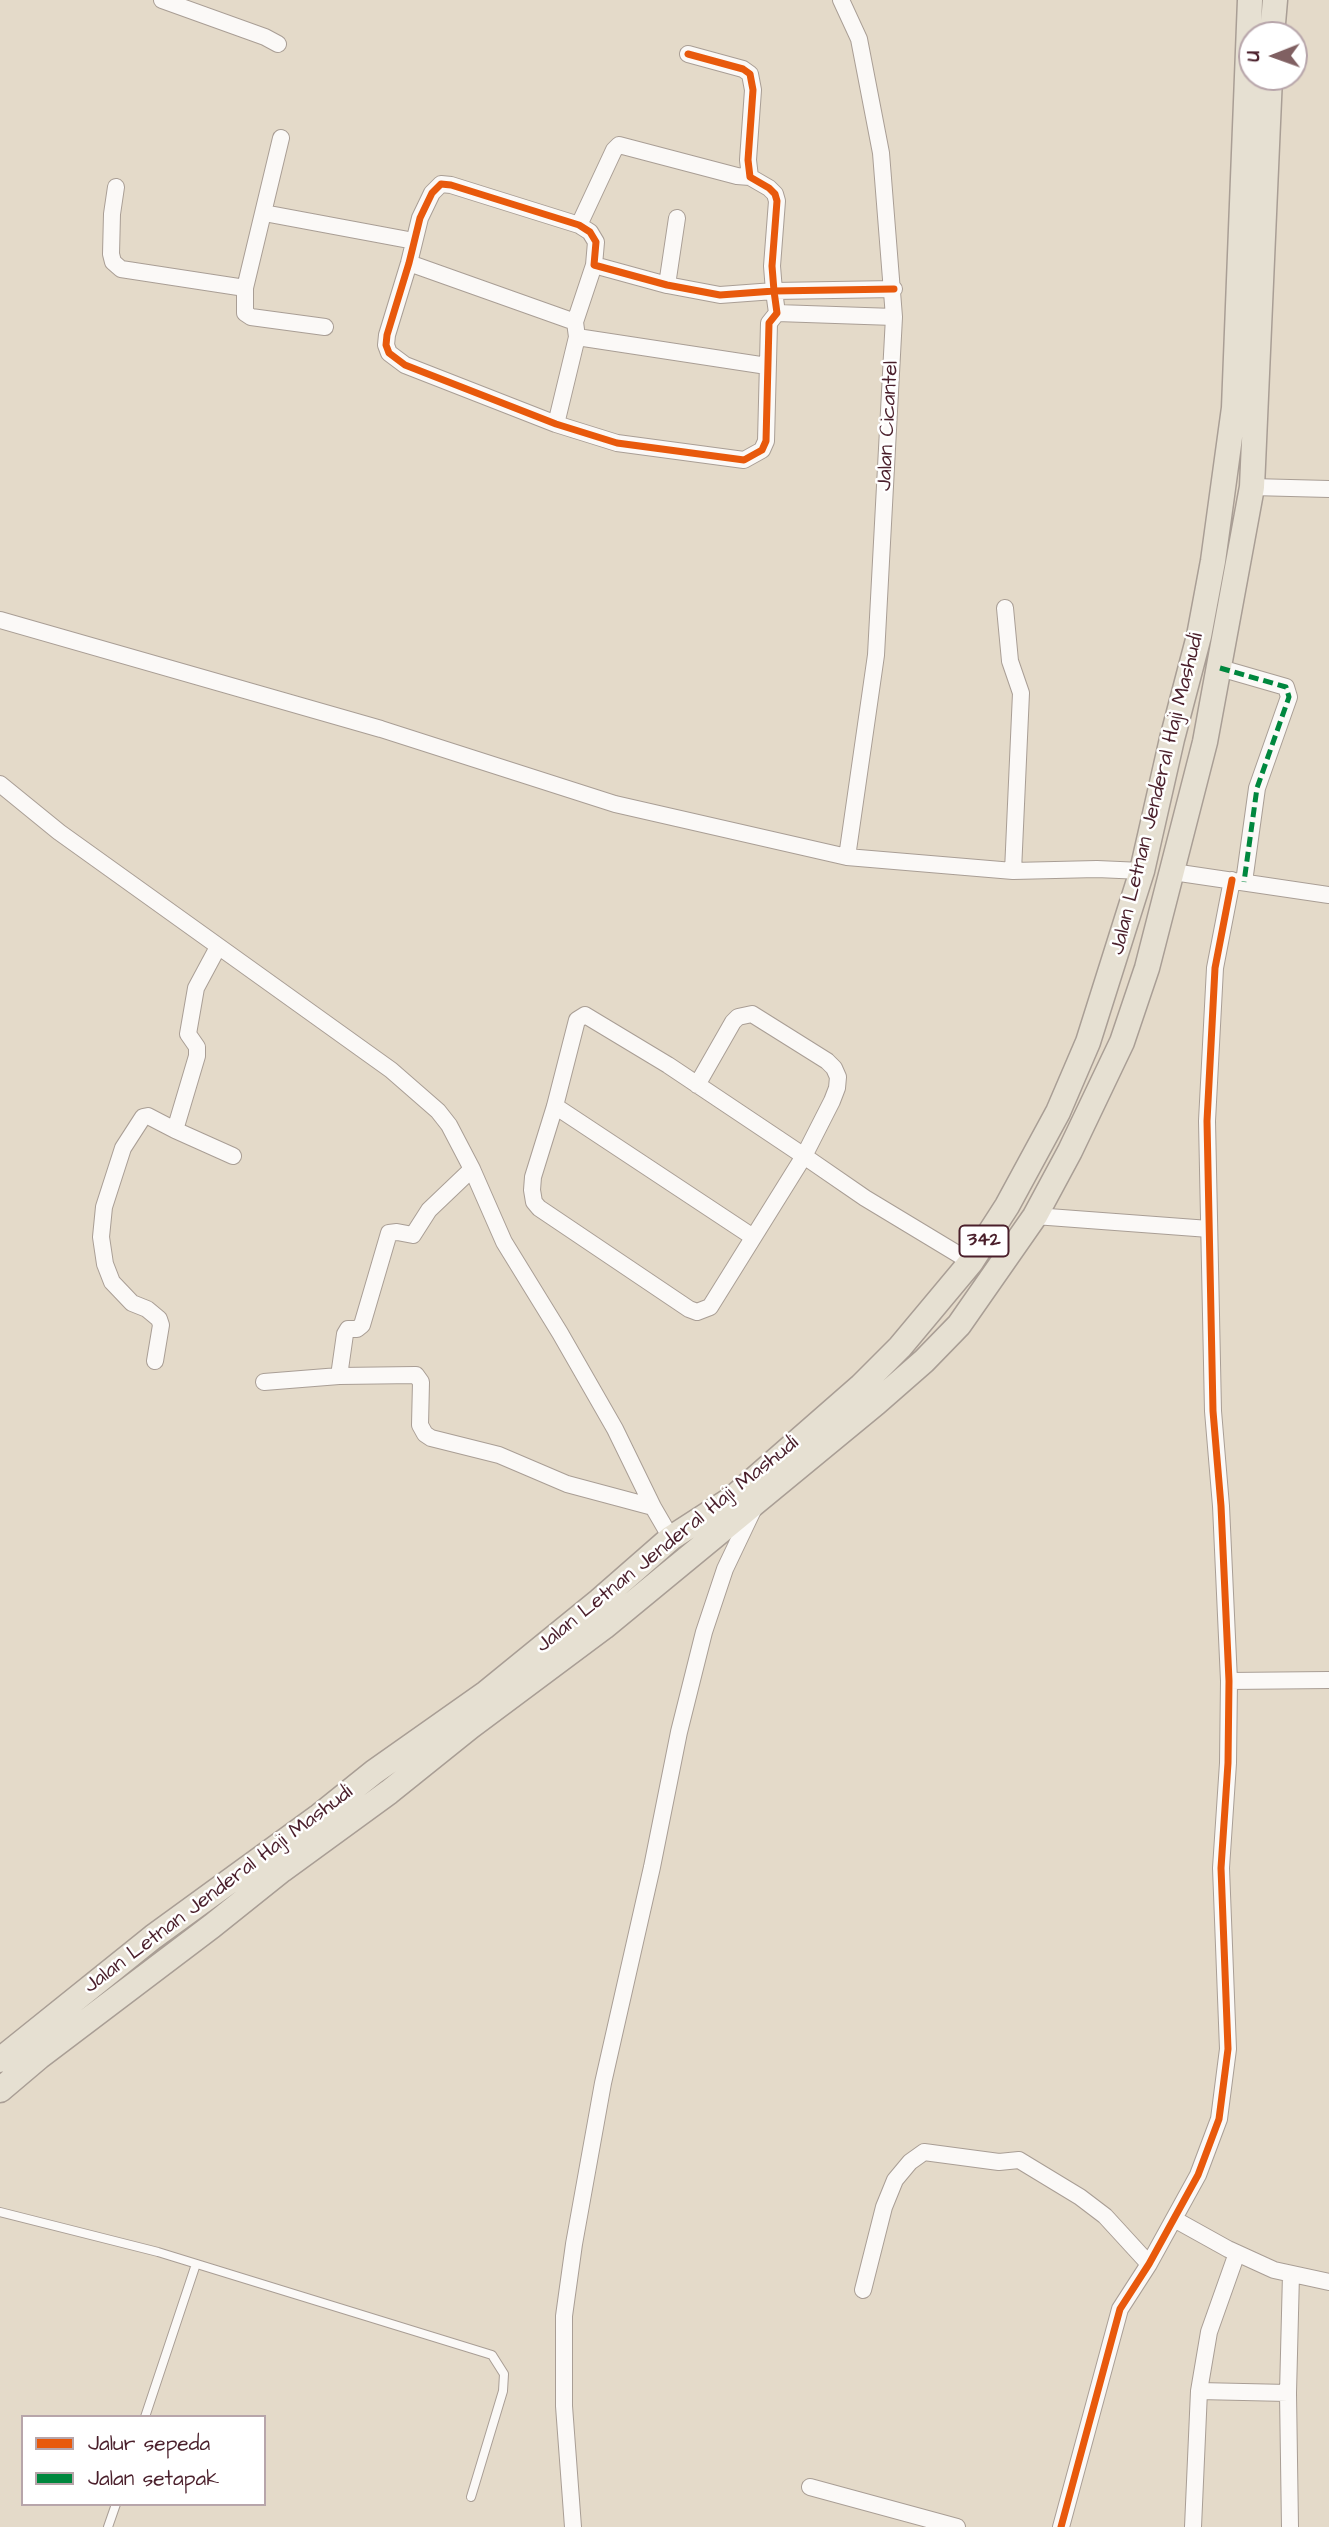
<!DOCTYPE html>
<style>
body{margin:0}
#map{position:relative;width:1329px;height:2527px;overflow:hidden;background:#e4dac9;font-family:"Architects Daughter",sans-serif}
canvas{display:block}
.legend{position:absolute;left:21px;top:2415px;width:245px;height:91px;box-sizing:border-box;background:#fff;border:2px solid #b7a5aa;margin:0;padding:9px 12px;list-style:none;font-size:21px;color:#4a1f2b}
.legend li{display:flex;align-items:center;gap:14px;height:35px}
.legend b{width:35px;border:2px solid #b7a5aa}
.north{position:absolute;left:1238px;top:21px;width:70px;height:70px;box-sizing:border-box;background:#fff;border:2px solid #b7a5aa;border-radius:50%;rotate:269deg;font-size:19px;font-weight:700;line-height:28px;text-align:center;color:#4a1f2b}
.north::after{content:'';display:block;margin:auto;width:24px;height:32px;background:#806062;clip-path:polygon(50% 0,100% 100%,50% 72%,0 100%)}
</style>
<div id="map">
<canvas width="1329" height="2527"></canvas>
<ul class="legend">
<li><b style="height:9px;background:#e8590c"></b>Jalur sepeda</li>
<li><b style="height:9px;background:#00873e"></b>Jalan setapak</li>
</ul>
<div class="north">U</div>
</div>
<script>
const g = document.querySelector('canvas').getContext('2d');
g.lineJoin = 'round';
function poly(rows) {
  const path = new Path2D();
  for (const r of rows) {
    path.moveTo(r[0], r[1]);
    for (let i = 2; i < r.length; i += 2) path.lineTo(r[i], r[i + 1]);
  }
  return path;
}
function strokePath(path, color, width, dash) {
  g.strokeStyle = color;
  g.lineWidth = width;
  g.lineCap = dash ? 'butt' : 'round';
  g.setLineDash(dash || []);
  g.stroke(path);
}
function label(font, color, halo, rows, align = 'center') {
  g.font = font + ' "Architects Daughter",sans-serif';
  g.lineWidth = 5;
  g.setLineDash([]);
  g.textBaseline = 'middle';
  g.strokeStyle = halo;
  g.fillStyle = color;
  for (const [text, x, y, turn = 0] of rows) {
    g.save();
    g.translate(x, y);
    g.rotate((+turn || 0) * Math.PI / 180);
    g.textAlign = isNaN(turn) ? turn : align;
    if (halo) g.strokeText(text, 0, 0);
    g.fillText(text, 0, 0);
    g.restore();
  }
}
const lane = poly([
 [0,2212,158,2252,492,2355,504,2374,503,2391,471,2497],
 [145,2417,196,2264],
 [108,2527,116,2504]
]);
const street = poly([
 [162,0,265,37,278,44],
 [841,0,859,39,881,153,894,317,876,655,847,857],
 [688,54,743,69,750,74,753,90,748,160,750,177,769,188,775,194,777,201,772,266,774,291,777,313,769,323,766,441,762,450,744,460,617,443,556,424,405,365,389,353,386,345,387,335,409,263,420,218,432,193,441,184,451,185,579,225,590,232,596,242,594,265,667,285,720,295,774,291,894,289],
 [116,187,112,214,111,254,113,262,121,269,245,288,281,138],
 [264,213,414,241],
 [579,225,614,150,619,145,737,176,750,177],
 [409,263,575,322],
 [667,285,677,218],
 [245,288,245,313,251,317,325,327],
 [777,313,894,317],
 [577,337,767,366],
 [556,424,577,337,575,322,594,265],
 [1252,487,1329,489],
 [1005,608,1010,661,1021,693,1013,871],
 [0,620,381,729,615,804,847,857,1013,871,1097,869,1142,871],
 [1220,668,1286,687,1289,697,1257,788,1244,882],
 [0,784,59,832,391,1070,438,1111,449,1125,472,1169,504,1242,560,1333,615,1429,653,1507,671,1538],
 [1173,872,1329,895],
 [218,947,196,988,188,1034,197,1047,197,1056,175,1130,233,1156],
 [697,1085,733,1022,738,1017,752,1014,827,1061,834,1068,838,1077,837,1088,832,1101,804,1156,710,1307,697,1312,689,1309,539,1208,534,1202,532,1190,533,1177,555,1106,577,1020,585,1015,668,1065,804,1156,865,1198,971,1262],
 [555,1106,753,1237],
 [1035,1216,1209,1229],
 [155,1361,161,1325,159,1319,147,1309,132,1303,112,1282,105,1264,101,1237,104,1207,123,1148,143,1117,148,1116,175,1130],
 [339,1376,345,1334,348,1329,357,1329,362,1325,389,1233,397,1232,413,1235,429,1210,472,1169],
 [264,1382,339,1376,416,1375,421,1382,420,1425,425,1434,431,1438,499,1455,567,1484,653,1507],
 [1229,1681,1329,1680],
 [1174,2219,1228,2249,1274,2270,1329,2282],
 [863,2290,884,2207,895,2180,910,2162,924,2152,999,2162,1019,2160,1080,2197,1105,2216,1149,2264],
 [1199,2391,1209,2332,1237,2253],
 [1288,2393,1291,2274],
 [810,2487,957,2527],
 [573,2527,564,2406,564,2316,574,2244,603,2083,652,1867,679,1732,704,1632,725,1569,754,1508],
 [1061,2527,1120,2309,1149,2264,1198,2175,1219,2119,1228,2049,1221,1868,1228,1763,1229,1681,1221,1506,1213,1411,1207,1121,1215,968,1232,880],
 [1193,2527,1199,2391,1288,2393,1290,2527]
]);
const primary = poly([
 [1272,35,1275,0],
 [0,2060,153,1937,318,1817,374,1772,486,1693,599,1601,671,1538,733,1498,861,1386,900,1347,971,1262,1007,1206,1058,1112,1088,1042,1142,871,1172,739,1199,636,1213,561,1234,408,1250,0],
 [0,2090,39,2057,212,1926,282,1870,389,1792,470,1727,604,1627,876,1403,924,1361,959,1325,1035,1216,1070,1151,1122,1042,1147,968,1205,742,1252,487,1270,77]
]);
strokePath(lane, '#a99e95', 10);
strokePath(street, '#a99e95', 18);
strokePath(primary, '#a99e95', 27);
strokePath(lane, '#fbf9f7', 8);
strokePath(street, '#fbf9f7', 16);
strokePath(primary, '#e6e0d2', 24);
strokePath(poly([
 [1220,668,1286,687,1289,697,1257,788,1244,882]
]), '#00873e', 5, [10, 5]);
strokePath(poly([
 [688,54,743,69,750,74,753,90,748,160,750,177,769,188,775,194,777,201,772,266,774,291,777,313,769,323,766,441,762,450,744,460,617,443,556,424,405,365,389,353,386,345,387,335,409,263,420,218,432,193,441,184,451,185,579,225,590,232,596,242,594,265,667,285,720,295,774,291,894,289],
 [1061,2527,1120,2309,1149,2264,1198,2175,1219,2119,1228,2049,1221,1868,1228,1763,1229,1681,1221,1506,1213,1411,1207,1121,1215,968,1232,880]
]), '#e8590c', 7);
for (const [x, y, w] of [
 [984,1241,49]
]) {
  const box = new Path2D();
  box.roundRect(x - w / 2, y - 15.5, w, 31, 5);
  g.fillStyle = '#fff';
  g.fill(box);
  strokePath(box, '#4a1f2b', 2);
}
label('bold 19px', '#4a1f2b', null, [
 ["342",984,1241]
]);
label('21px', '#4a1f2b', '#fff', [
 ["Jalan Cicantel",889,426,-87],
 ["Jalan Letnan Jenderal Haji Mashudi",1158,794,-76],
 ["Jalan Letnan Jenderal Haji Mashudi",668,1545,-39],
 ["Jalan Letnan Jenderal Haji Mashudi",219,1890,-37]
]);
</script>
